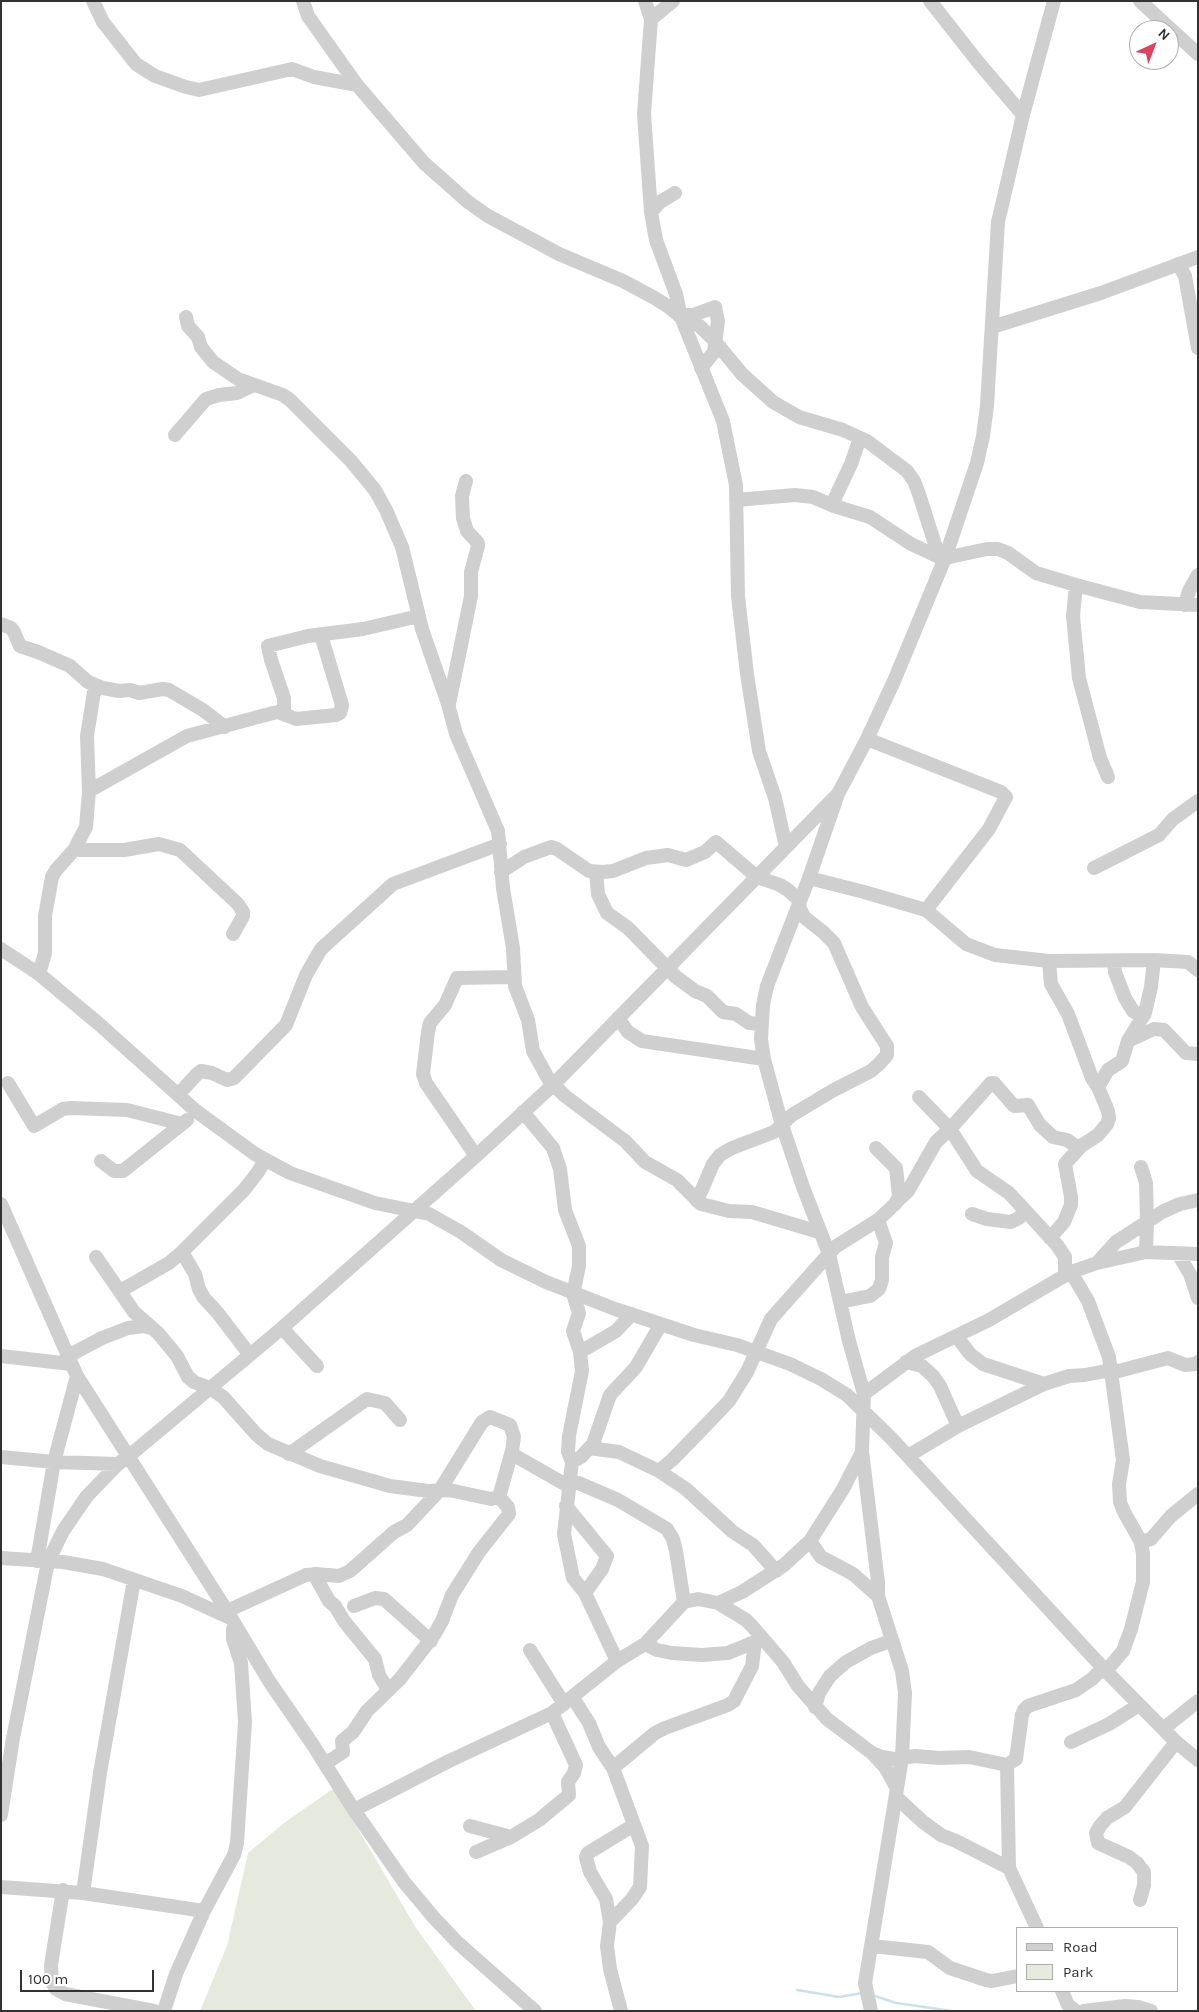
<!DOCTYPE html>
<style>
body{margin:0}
#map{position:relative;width:1199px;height:2012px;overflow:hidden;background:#fff;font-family:Karla,sans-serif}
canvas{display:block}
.frame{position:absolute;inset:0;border:2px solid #323232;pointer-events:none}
.legend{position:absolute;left:1016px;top:1927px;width:162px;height:65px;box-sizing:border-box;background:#fff;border:1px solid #adadad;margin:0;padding:6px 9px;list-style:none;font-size:15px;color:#323232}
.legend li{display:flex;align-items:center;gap:10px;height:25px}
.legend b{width:25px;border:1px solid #adadad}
.north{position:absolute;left:1129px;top:20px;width:50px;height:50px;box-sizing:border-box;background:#fff;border:1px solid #adadad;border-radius:50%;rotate:43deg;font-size:14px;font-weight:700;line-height:20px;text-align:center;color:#323232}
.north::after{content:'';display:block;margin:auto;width:18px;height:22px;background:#dc415d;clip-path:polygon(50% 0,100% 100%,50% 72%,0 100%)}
.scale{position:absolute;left:20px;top:1970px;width:134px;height:22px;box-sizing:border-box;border:2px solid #323232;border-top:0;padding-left:6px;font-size:15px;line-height:18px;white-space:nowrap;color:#323232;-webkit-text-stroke:4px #fff;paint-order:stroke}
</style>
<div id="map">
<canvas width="1199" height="2012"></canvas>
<div class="frame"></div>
<ul class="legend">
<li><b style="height:6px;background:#cfcfcf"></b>Road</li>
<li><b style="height:14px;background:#e6eade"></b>Park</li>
</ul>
<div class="north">N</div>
<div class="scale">100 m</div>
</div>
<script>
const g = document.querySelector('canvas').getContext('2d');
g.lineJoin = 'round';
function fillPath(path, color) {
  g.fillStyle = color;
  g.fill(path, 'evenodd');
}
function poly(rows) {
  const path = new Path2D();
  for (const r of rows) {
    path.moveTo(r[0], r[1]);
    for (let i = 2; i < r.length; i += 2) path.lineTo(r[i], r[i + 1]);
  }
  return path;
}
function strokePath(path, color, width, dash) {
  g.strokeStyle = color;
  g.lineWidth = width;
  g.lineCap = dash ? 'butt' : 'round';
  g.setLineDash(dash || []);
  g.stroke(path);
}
fillPath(poly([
 [334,1788,416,1928,476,2011,200,2011,227,1946,248,1853,284,1823]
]), '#e6eade');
strokePath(poly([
 [797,1990,839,1997,862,1993],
 [872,1995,896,2003,952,2011]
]), '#cce2ea', 2.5);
strokePath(poly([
 [93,1,103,22,136,64,155,76,186,87,199,90,292,69,314,77,357,85],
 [303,1,308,16,357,85,424,163,468,202,488,216,559,254,623,281,653,297,669,307,681,317,723,421,727,441,736,485,738,596,747,674,759,751,775,798,786,847],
 [645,1,651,19,644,114,651,212,656,240,676,294,681,317],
 [930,1,978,62,1023,115],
 [1140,1,1198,54],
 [651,19,673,1],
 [651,212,660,202,675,193],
 [1178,264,1185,276,1198,348],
 [682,315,693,315,715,307,718,321,714,352,701,368],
 [689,316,713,339,742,374,773,402,799,417,843,430,867,441,907,471,914,481,919,494,939,557,945,558,987,549,998,549,1008,553,1036,573,1076,585,1140,602,1198,605],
 [186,317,188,326,198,337,201,347,213,362,238,379,283,395,290,400,351,461,375,490,386,510,402,547,422,629,448,704,456,734,498,831,503,888,513,948,515,986,528,1020,533,1051,549,1080,565,1096,625,1141,645,1162,677,1180,701,1204,729,1211,752,1212,819,1232],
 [992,327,1101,293,1198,257],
 [175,435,206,399,219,395,237,393,254,385],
 [736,500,795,495,813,497,834,506,870,517,911,544,939,557],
 [834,506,835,498,851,464,860,438],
 [1076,585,1073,616,1079,678,1100,758,1108,777],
 [1185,605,1189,591,1198,575],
 [1,624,11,628,14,632,20,646,38,652,70,666,88,682,103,688,119,691,130,690,139,693,163,689,169,690,203,710,225,727],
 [449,704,471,596,471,572,478,546,478,543,467,531,463,518,462,496,466,481],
 [284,714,284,698,271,660,268,646,308,636,363,629,419,616],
 [867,739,1001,792,1006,797,989,829,926,910],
 [89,791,187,736,273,713,278,712,296,719,336,715,340,713,342,705,321,635],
 [837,797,809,878,767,986,763,1005,761,1039,764,1059,782,1125,803,1187,829,1254,849,1341,864,1394,862,1451,878,1582,878,1596,902,1671,905,1693,902,1758,865,1983,871,2011],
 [74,850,124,850,159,844,180,850,238,904,243,912,243,916,233,934],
 [1094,868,1159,835,1173,819,1198,801],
 [501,872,524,857,551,847,557,849,589,871,603,872,613,871,646,858,668,855,686,860,705,852,716,842,757,877,780,885,788,890,799,900,800,909,804,917,823,932,834,943,862,1007,887,1046,887,1055,879,1064,871,1071,832,1091,792,1115,774,1132,732,1148,720,1155,713,1164,697,1201],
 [596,872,598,894,607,913,628,928,676,977,695,991,707,996,723,1012,736,1014,749,1023,761,1024],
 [809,878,864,892,926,910,966,944,995,955,1049,961,1154,960,1188,962,1198,970],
 [1,949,39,974,99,1024,196,1111,255,1154,290,1173,375,1203,429,1214,461,1232,501,1260,546,1282,615,1309,694,1335,737,1345,790,1364,821,1379,847,1395,892,1439,1103,1668,1176,1742,1198,1760],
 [1049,961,1051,984,1068,1014,1092,1078,1098,1087],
 [1114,961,1115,972,1125,998,1133,1011,1143,1017],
 [39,974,45,953,45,916,52,877,56,870,74,850,86,827,89,791,87,736,94,692,100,687],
 [618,1018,628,1032,642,1041,764,1059],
 [1128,1041,1154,1029,1164,1030,1186,1053,1198,1054],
 [8,1083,34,1126,63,1109,71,1108,127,1110,182,1124],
 [178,1095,197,1074,201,1071,212,1073,227,1080,234,1078,286,1025,306,975,321,949,393,884,500,844],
 [919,1097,950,1129,977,1171,1009,1193,1057,1245,1065,1257,1065,1276],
 [523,1112,553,1148,560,1169,565,1210,579,1246,579,1266,573,1294,579,1313,573,1331,580,1352,582,1371,569,1436,568,1452,572,1462,564,1534,573,1578,585,1593,617,1661],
 [476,1156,426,1083,423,1074,428,1032,430,1023,445,1005,457,978,513,977],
 [101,1161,114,1171,123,1171,187,1120],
 [896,1202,908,1191,936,1142,950,1129,991,1083,994,1083,1014,1106,1028,1105,1040,1125,1053,1137,1067,1140,1076,1146,1081,1146,1098,1135,1107,1124,1109,1118,1108,1111,1098,1087,1108,1070,1122,1061,1128,1041,1145,1013,1151,987,1154,960],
 [1,1204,77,1376,227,1611,269,1681,313,1745,354,1810,404,1882,435,1919,458,1943,535,2011],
 [972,1214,987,1219,1011,1222,1019,1218,1025,1211],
 [1050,1238,1064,1222,1071,1205,1071,1197,1065,1164,1081,1146],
 [182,1252,195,1274,199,1289,204,1298,217,1312,250,1355],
 [1146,1252,1147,1222,1162,1212,1180,1204,1198,1200],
 [1178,1254,1190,1274,1198,1298],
 [96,1257,134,1312,158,1333,177,1356,188,1377,194,1382,210,1388,223,1397,257,1435,268,1444,320,1466,390,1486,428,1491,449,1490,491,1499,499,1497],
 [1097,1263,1116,1242,1147,1222,1146,1183,1141,1167],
 [1071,1272,1088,1301,1109,1357,1123,1460,1119,1484,1120,1502,1124,1512,1141,1542,1143,1554,1143,1582,1131,1629,1123,1651,1106,1671],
 [120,1291,169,1263,182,1252,244,1190,258,1172,265,1160],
 [840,1302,870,1296,879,1289,882,1280,882,1257,886,1243,878,1220],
 [282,1328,317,1366],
 [957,1337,970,1354,983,1364,1044,1384],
 [580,1352,616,1331,632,1314],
 [1,1356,71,1364],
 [68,1356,102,1338,128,1328,144,1326,151,1328],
 [906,1362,922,1366,933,1376,940,1386,958,1426],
 [1111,1373,1168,1358,1185,1365,1195,1364,1198,1362],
 [864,1394,915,1356,989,1320,1071,1272,1097,1263,1146,1252,1198,1254],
 [589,1448,619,1452,659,1471,672,1460,707,1424,729,1401,747,1372,771,1319,835,1247,878,1220,896,1203,899,1196,896,1168,876,1148],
 [289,1454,367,1399,385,1403,400,1420],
 [512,1454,568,1486],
 [908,1456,958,1426,1044,1384,1069,1376,1085,1375,1111,1370],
 [1,1457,54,1462,118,1464],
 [572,1462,581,1457,593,1444,610,1395,636,1367,661,1324],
 [659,1471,686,1489,733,1532,753,1545,776,1571],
 [569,1479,618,1500,667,1529,673,1539,676,1551,684,1602],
 [566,1506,607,1556,602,1569,585,1593],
 [810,1541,821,1557,853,1574,878,1596],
 [1141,1542,1151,1539,1171,1516,1198,1494],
 [1,1558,63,1562,103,1569,182,1596,230,1618],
 [37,1561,54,1462,77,1376],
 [314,1574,329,1601,335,1606,344,1621,375,1659,379,1675,388,1690],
 [718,1603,746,1620,752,1626,783,1662,798,1686,827,1719,872,1753,882,1757,895,1759,915,1756,939,1758,969,1757,1007,1765],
 [354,1606,375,1598,384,1599,431,1641],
 [227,1611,306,1575,316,1574,339,1576,350,1571,394,1532,407,1525,440,1490,482,1422,490,1417,510,1425,514,1437,512,1451,499,1497],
 [645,1644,657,1650,672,1653,702,1655,728,1653,762,1639],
 [530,1650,564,1704],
 [573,1698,589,1723,599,1747,613,1768,642,1846,640,1887,632,1899,610,1922],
 [815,1707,819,1693,830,1676,846,1662,871,1648,891,1641],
 [1163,1729,1198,1701],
 [1071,1742,1109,1724,1139,1705],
 [873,1754,885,1767,896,1787],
 [325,1764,343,1752,342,1741,353,1732,367,1711,400,1679,434,1635,442,1621,452,1595,479,1552,509,1514,508,1507,499,1497],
 [613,1768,655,1733,665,1728,728,1705,734,1701,752,1666,755,1642],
 [896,1797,923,1822,941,1835,956,1841,1009,1868],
 [354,1810,449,1761,552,1713,617,1661,645,1644,684,1602,698,1599,718,1603,742,1592,784,1565,810,1541,843,1489,862,1452],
 [1,1815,13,1738,48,1562,63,1531,87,1496,118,1464,129,1456,282,1328,476,1156,553,1085,838,794,867,739,894,681,945,558,977,463,983,436,987,406,998,222,1023,115,1054,1],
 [470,1826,511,1837],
 [476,1852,511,1837,539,1820,569,1795,568,1782,574,1773,576,1765,552,1713],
 [1,1887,83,1893,204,1911],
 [63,1890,51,1965,52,1982,56,1989,65,1994,154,2011],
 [83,1893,100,1773,134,1580],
 [1140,1900,1144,1885,1144,1872,1137,1863,1129,1857,1098,1843,1096,1833,1100,1826,1107,1818,1125,1807,1176,1742],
 [1037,1928,1009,1868,1007,1765,1016,1759,1022,1715,1024,1710,1028,1706,1076,1690,1092,1679,1103,1668],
 [872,1946,928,1952,950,1968,986,1980,992,1981,1018,1976],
 [1062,1991,1068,2005,1076,2011],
 [164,2011,176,1974,204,1911,234,1855,237,1843,245,1722,241,1663,233,1639,233,1629],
 [621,2011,610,1969,607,1946,610,1922,606,1899,590,1872,586,1857,588,1853,634,1825],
 [1084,2011,1125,2006,1138,2007,1151,2011]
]), '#cfcfcf', 14);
</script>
